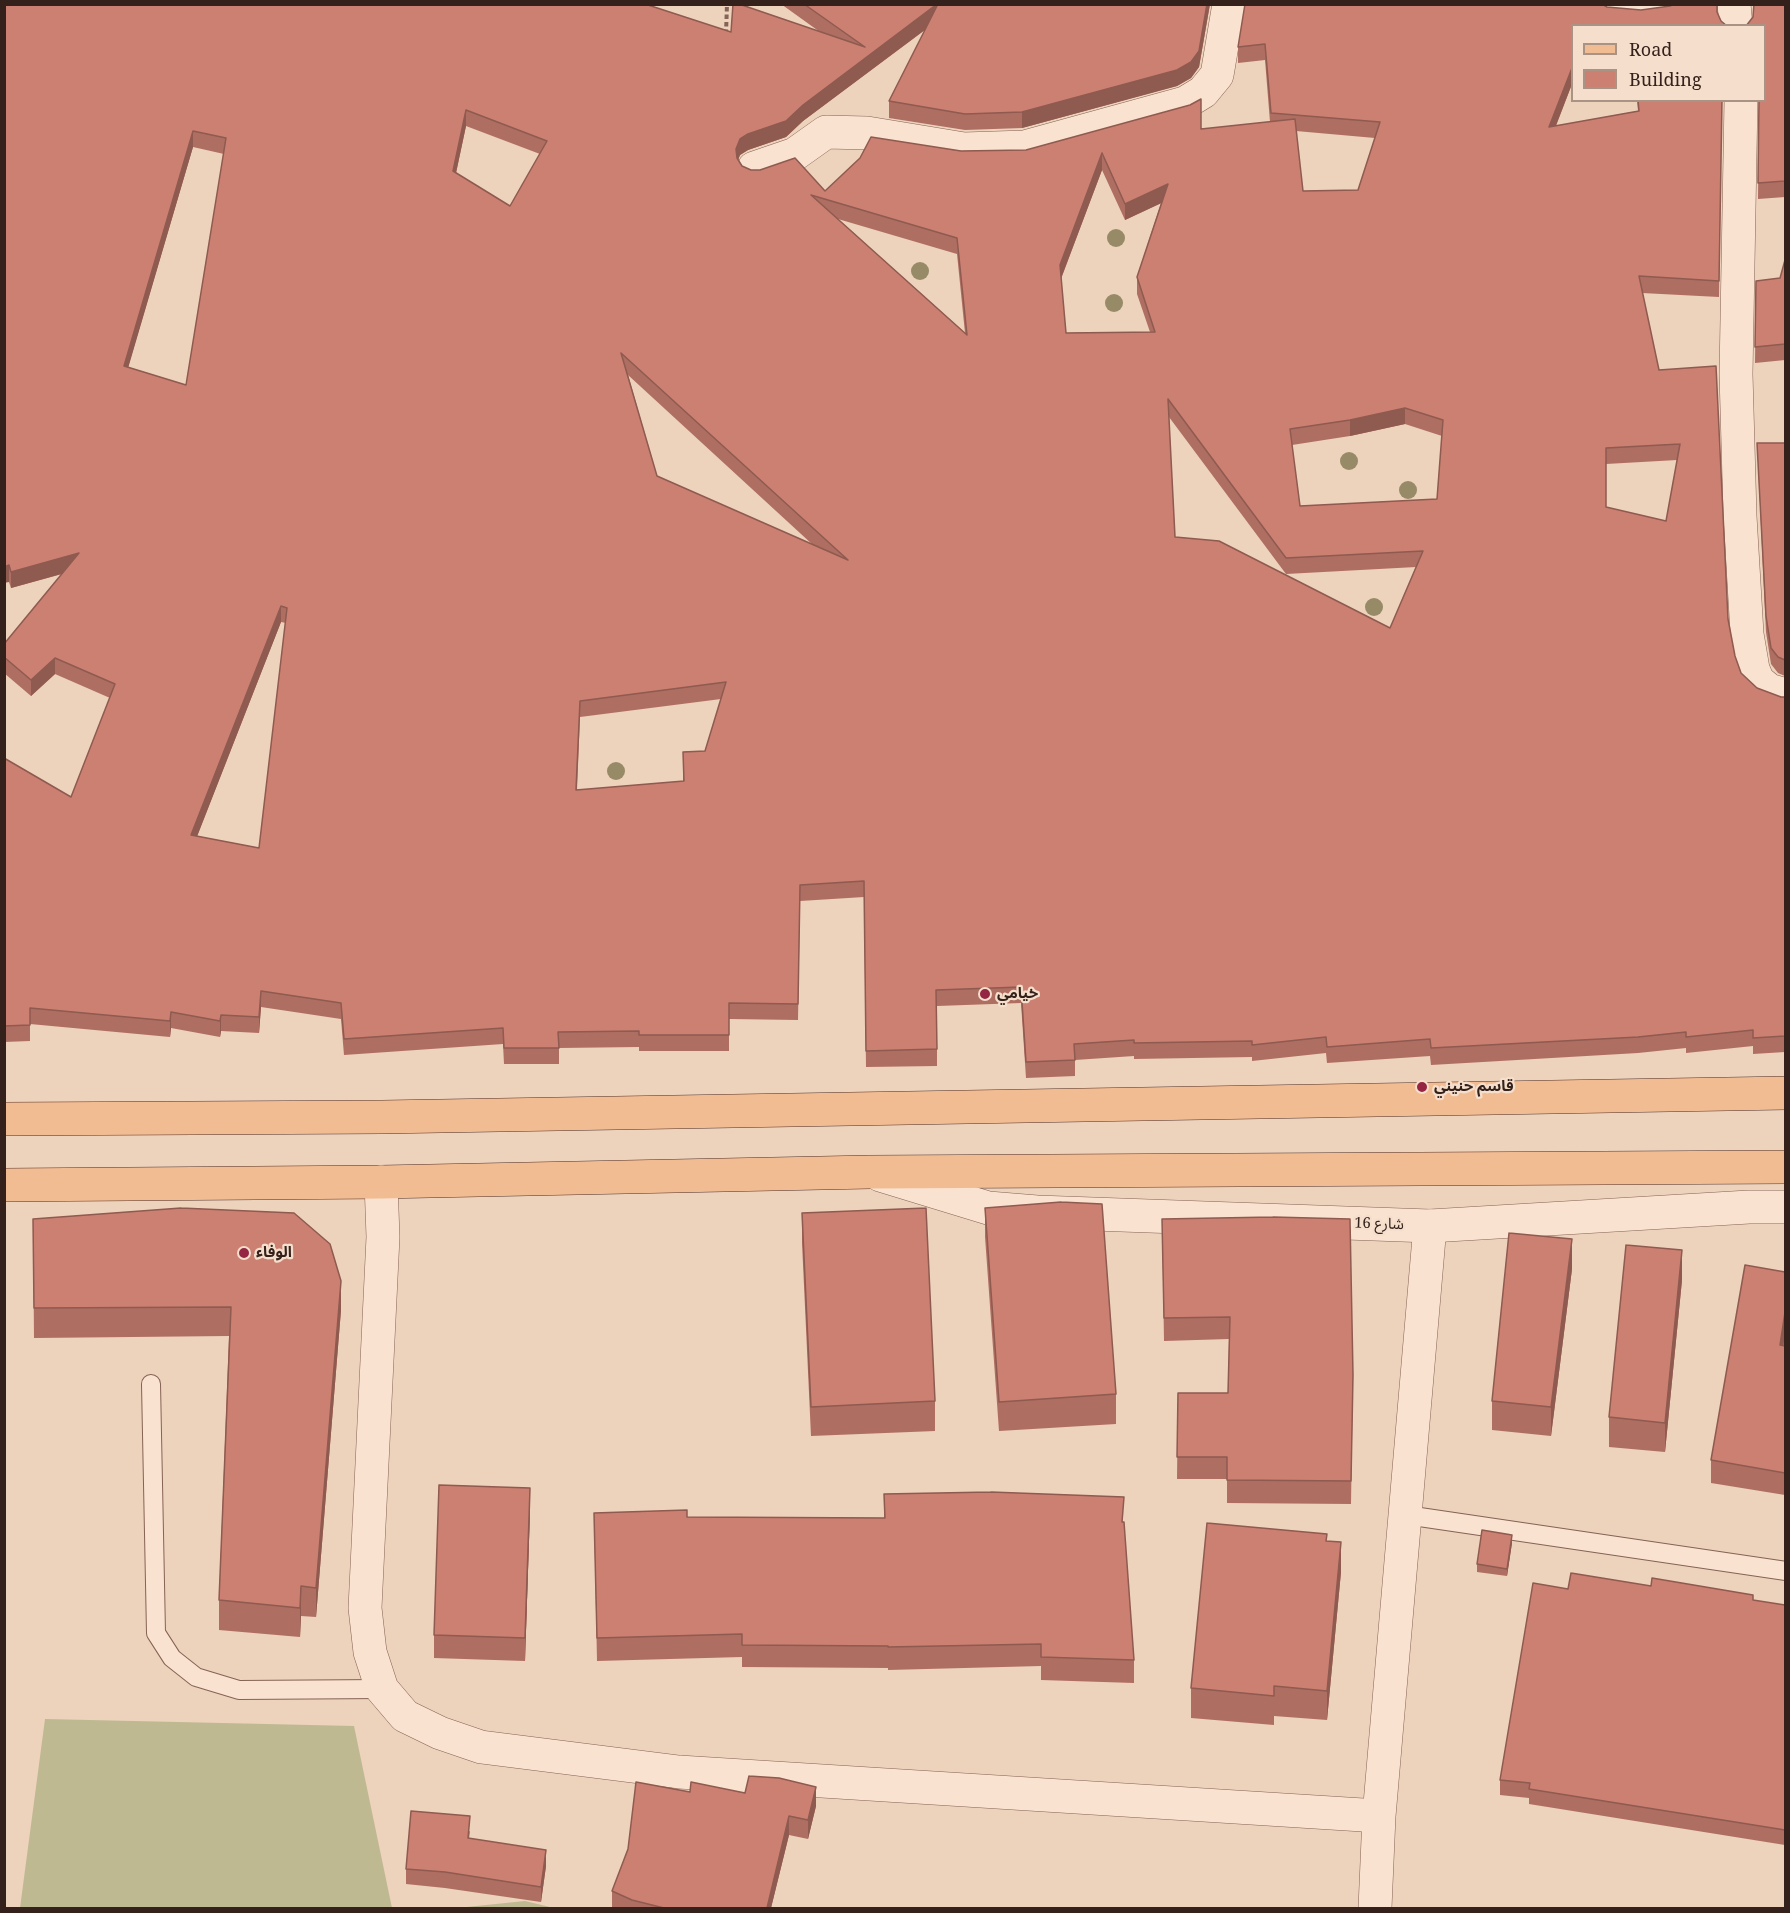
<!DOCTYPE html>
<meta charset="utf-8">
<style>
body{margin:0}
#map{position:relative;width:1790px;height:1913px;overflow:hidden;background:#edd2bc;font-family:"Noto Serif",serif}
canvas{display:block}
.frame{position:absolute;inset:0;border:6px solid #34211b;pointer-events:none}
.legend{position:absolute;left:1571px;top:24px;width:195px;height:78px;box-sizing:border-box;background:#f5dfcc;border:2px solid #a89385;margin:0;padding:8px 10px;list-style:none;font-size:18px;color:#34211b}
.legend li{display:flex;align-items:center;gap:12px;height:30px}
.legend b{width:30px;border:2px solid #a89385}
</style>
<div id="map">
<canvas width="1790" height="1913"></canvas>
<div class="frame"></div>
<ul class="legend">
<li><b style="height:8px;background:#f2bc93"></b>Road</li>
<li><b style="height:16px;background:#cc8072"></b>Building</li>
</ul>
</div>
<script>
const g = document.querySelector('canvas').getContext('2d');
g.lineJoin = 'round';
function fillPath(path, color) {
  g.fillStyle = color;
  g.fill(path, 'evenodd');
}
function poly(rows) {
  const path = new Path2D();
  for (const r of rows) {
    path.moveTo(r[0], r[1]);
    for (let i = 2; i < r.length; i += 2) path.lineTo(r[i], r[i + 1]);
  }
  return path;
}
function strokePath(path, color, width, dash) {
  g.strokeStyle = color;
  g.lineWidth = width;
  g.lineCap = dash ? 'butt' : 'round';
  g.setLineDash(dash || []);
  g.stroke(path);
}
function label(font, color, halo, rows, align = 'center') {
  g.font = font + ' "Noto Serif","Noto Sans Arabic",serif';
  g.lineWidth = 4.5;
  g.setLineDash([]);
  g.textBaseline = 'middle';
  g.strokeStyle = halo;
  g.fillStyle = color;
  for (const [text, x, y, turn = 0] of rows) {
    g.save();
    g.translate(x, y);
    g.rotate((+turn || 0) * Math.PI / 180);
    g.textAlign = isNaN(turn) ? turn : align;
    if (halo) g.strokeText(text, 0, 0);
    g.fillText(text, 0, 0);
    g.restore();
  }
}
fillPath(poly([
 [45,1719,354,1726,392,1908,20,1908],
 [525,1901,554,1908,457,1908]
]), '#bfb991');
const service = poly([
 [151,1384,156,1633,172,1658,196,1677,239,1690,382,1689],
 [1406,1515,1786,1571]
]);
const minor = poly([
 [1609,4,1642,7,1667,4],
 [1734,4,1736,26],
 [1741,100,1736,374,1740,516,1747,634,1753,669,1758,681,1769,690,1786,695],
 [754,168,795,154,826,132,867,133,964,149,1025,147,1185,103,1203,92,1217,75,1229,4],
 [381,1182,383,1237,365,1608,370,1652,382,1689,405,1716,440,1733,481,1747,679,1772,1379,1816],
 [1375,1908,1379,1816,1430,1226]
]);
const tertiary = poly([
 [880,1175,988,1208,1037,1212,1430,1226,1749,1207,1786,1207]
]);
const primary = poly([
 [4,1119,382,1117,1786,1093],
 [4,1185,381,1182,870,1172,1786,1167]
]);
strokePath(service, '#856356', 20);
strokePath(minor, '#856356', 34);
strokePath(tertiary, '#856356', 34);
strokePath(primary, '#52332b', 34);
strokePath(poly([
 [726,34,727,4]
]), '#856356', 4, [4.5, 3]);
strokePath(service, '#f9e2cf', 18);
strokePath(minor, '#f9e2cf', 33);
strokePath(tertiary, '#f9e2cf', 33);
strokePath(primary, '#f2bc93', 33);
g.fillStyle = '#978a67';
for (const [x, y] of [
 [1116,238],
 [920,271],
 [1114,303],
 [1349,461],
 [1408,490],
 [1374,607],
 [616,771]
]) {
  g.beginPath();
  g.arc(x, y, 9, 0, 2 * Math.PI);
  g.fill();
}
fillPath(poly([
 [4,4,731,32,820,32,781,4,1210,4,1199,67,1191,78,1177,86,1022,128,965,130,889,118,889,101,925,30,803,121,786,137,748,150,740,155,738,160,742,166,751,170,825,191,961,151,1026,150,1270,122,1265,60,1238,63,1238,47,1607,7,1641,10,1717,4,1572,26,1572,84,1556,126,1638,111,1637,100,1722,100,1719,297,1642,293,1659,370,1728,619,1735,656,1741,673,1757,688,1781,697,1785,697,1785,1052,1753,1054,1753,1046,1686,1053,1686,1048,1638,1053,1431,1065,1430,1056,1327,1063,1326,1053,1252,1061,1252,1057,1134,1059,1134,1056,1075,1060,1075,1076,1026,1078,1021,1003,937,1006,937,1066,866,1067,864,897,800,901,798,1020,729,1019,729,1051,639,1051,639,1047,559,1048,559,1064,504,1064,503,1044,344,1055,341,1019,261,1007,259,1033,221,1031,220,1037,171,1028,170,1037,30,1024,30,1041,4,1042,4,758,71,797,110,698,55,674,31,696,4,673,4,644,62,574,11,588,9,582],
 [466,126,540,154,510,206,456,173],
 [1296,131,1375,138,1358,190,1303,191],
 [193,147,224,154,186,385,128,367],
 [1102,170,1125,220,1161,203,1137,277,1137,294,1150,332,1066,333,1061,279],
 [838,219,957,254,965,333],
 [628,375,813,545,657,476],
 [1169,417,1286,574,1416,567,1390,628,1175,537],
 [1405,424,1442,436,1437,499,1300,506,1292,445,1350,436],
 [1677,460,1666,521,1606,507,1606,464],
 [281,622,286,623,259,848,197,836],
 [721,699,705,751,683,752,683,782,577,790,580,717],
 [1753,4,1785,4,1785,197,1758,199,1759,100,1764,100,1753,17],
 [1785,260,1785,360,1755,363,1756,281,1780,278],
 [1757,443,1785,443,1785,676,1778,673,1771,664,1766,632],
 [985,1208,1116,1394,1116,1424,999,1431,985,1237],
 [802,1213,935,1401,935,1431,811,1436,802,1243],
 [33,1219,341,1310,316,1617,301,1616,300,1637,219,1630,219,1600,229,1336,34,1338],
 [1162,1219,1353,1375,1351,1504,1227,1503,1227,1479,1177,1479,1178,1393,1228,1393,1229,1339,1164,1341],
 [1572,1269,1551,1436,1492,1430,1492,1401],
 [1785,1272,1785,1334,1784,1346,1785,1346,1785,1495,1711,1483,1711,1460],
 [1682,1280,1665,1452,1609,1447,1609,1417],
 [884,1494,1123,1522,1134,1660,1134,1683,1041,1680,1041,1666,888,1670,888,1668,742,1667,742,1657,597,1661,594,1513,687,1517,884,1518],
 [530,1511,525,1661,434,1658,434,1635],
 [1327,1541,1341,1572,1327,1720,1274,1716,1274,1725,1191,1718,1191,1688],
 [1512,1543,1507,1576,1477,1572,1477,1564],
 [1651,1586,1785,1605,1785,1845,1529,1804,1529,1798,1500,1795,1500,1780,1568,1589],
 [690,1792,745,1793,816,1806,808,1839,789,1835,771,1908,612,1908,612,1891],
 [470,1831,469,1839,546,1866,541,1902,445,1888,406,1884,406,1869]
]), '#af6e62');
fillPath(poly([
 [937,4,938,20,803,121,786,137,748,150,740,155,736,165,736,149,740,139,748,134,803,105],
 [1207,4,1210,4,1199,67,1191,78,1177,86,1022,128,1022,112],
 [1572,68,1572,84,1549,143,1549,127],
 [466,110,466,126,453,187,453,171],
 [193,131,193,147,124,382,124,366],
 [1102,153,1102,170,1060,281,1060,265],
 [1168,184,1168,200,1125,220,1125,204],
 [1405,408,1405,424,1350,436,1350,420],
 [79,553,79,569,11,588,11,572],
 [9,565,9,582,4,583,4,567],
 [281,606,281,622,191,852,191,835],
 [55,658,55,674,31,696,31,680],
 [261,991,261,1007,259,1033,259,1017],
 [171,1012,171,1028,170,1037,170,1021],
 [221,1015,221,1031,220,1037,220,1021],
 [1572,1239,1572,1269,1551,1436,1551,1407],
 [1682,1250,1682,1280,1665,1452,1665,1423],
 [341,1281,341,1310,316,1617,316,1588],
 [1785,1312,1785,1334,1780,1368,1780,1345],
 [530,1488,530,1511,525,1661,525,1638],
 [1512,1535,1512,1543,1507,1576,1507,1569],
 [1341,1542,1341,1572,1327,1720,1327,1691],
 [301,1586,301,1616,300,1637,300,1608],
 [816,1787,816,1806,808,1839,808,1820],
 [789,1816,789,1835,771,1908,767,1908],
 [546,1850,546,1866,541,1902,541,1887]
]), '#8f5a50');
const building = poly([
 [4,4,645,4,731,32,733,4,739,4,865,47,804,4,937,4,803,105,786,121,748,134,740,139,736,149,737,158,742,166,751,170,760,170,795,158,825,191,860,158,871,137,961,151,1026,150,1190,105,1201,99,1201,129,1295,119,1303,191,1358,190,1380,122,1271,113,1265,44,1238,47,1245,4,1602,4,1607,7,1641,10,1670,6,1674,4,1717,4,1717,12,1721,21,1727,26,1572,26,1572,68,1549,127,1639,111,1638,100,1722,100,1719,281,1639,276,1659,370,1716,366,1728,619,1735,656,1741,673,1757,688,1781,697,1785,697,1785,1036,1753,1038,1753,1030,1686,1037,1686,1032,1638,1037,1431,1048,1430,1039,1327,1047,1326,1037,1252,1045,1252,1041,1134,1043,1134,1040,1074,1044,1075,1060,1026,1062,1021,987,936,990,937,1049,866,1051,864,881,800,885,798,1004,729,1003,729,1035,639,1035,639,1031,558,1032,559,1048,504,1048,503,1028,344,1039,341,1003,261,991,259,1017,221,1015,220,1021,171,1012,170,1021,30,1008,30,1025,4,1026,4,758,71,797,115,684,55,658,31,680,4,657,4,644,79,553,11,572,9,565,4,567,4,4],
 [466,110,547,141,510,206,453,171,466,110],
 [193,131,226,138,186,385,124,366,193,131],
 [1102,153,1125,204,1168,184,1137,277,1155,332,1066,333,1060,265,1102,153],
 [811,195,957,238,967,335,811,195],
 [621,353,848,560,657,476,621,353],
 [1168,399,1286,558,1423,551,1390,628,1219,541,1175,537,1168,399],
 [1405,408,1443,420,1437,499,1300,506,1290,429,1350,420,1405,408],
 [1680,444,1666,521,1606,507,1606,448,1680,444],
 [281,606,287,608,259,848,191,835,281,606],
 [726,682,705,751,683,752,684,781,576,790,580,701,726,682],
 [938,4,1207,4,1199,51,1191,62,1177,70,1022,112,965,114,889,101,938,4],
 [1754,4,1785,4,1785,181,1758,183,1759,100,1764,100,1764,26,1746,26,1753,17,1754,4],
 [1785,260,1785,344,1755,347,1756,281,1780,278,1785,260],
 [1757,443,1785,443,1785,660,1778,657,1771,648,1766,616,1757,443],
 [1061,1202,1102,1204,1116,1394,999,1402,985,1208,1061,1202],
 [181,1208,294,1213,330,1244,341,1281,316,1588,301,1586,300,1608,219,1600,231,1307,34,1308,33,1219,181,1208],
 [926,1208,935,1401,811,1407,802,1213,926,1208],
 [1273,1217,1350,1219,1353,1375,1351,1481,1227,1480,1227,1457,1177,1457,1178,1393,1228,1393,1230,1317,1164,1318,1162,1219,1273,1217],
 [1509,1233,1572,1239,1551,1407,1492,1401,1509,1233],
 [1626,1245,1682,1250,1665,1423,1609,1417,1626,1245],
 [1745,1265,1785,1272,1785,1312,1780,1345,1785,1346,1785,1473,1711,1460,1745,1265],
 [439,1485,530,1488,525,1638,434,1635,439,1485],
 [991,1492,1124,1497,1122,1522,1124,1522,1134,1660,1041,1657,1041,1644,888,1647,888,1646,742,1645,742,1634,597,1638,594,1513,687,1510,687,1517,885,1518,884,1494,991,1492],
 [1207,1523,1327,1534,1326,1541,1341,1542,1327,1691,1274,1686,1274,1696,1191,1688,1207,1523],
 [1482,1530,1512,1535,1507,1569,1477,1564,1482,1530],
 [1571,1573,1651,1586,1652,1578,1753,1595,1753,1600,1785,1605,1785,1830,1529,1789,1530,1783,1500,1780,1533,1583,1568,1589,1571,1573],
 [749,1776,779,1778,816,1787,808,1820,789,1816,767,1908,664,1908,632,1900,612,1891,628,1849,636,1782,690,1792,691,1782,745,1793,749,1776],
 [411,1811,470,1816,468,1838,546,1850,541,1887,445,1872,406,1869,411,1811]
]);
fillPath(building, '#cc8072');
strokePath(building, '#8f5a50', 1.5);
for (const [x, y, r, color] of [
 [985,994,6,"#942643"],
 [1422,1087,6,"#942643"],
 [244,1253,6,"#942643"]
]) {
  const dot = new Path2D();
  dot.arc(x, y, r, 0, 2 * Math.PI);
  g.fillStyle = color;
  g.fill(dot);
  strokePath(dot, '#f5dfcc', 2);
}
label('bold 15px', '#34211b', '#f5dfcc', [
 ["خيامي",997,994],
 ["قاسم حنيني",1434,1087],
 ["الوفاء",256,1253]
], 'left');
label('15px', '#34211b', '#f5dfcc', [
 ["شارع 16",1379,1224,2]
]);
</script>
